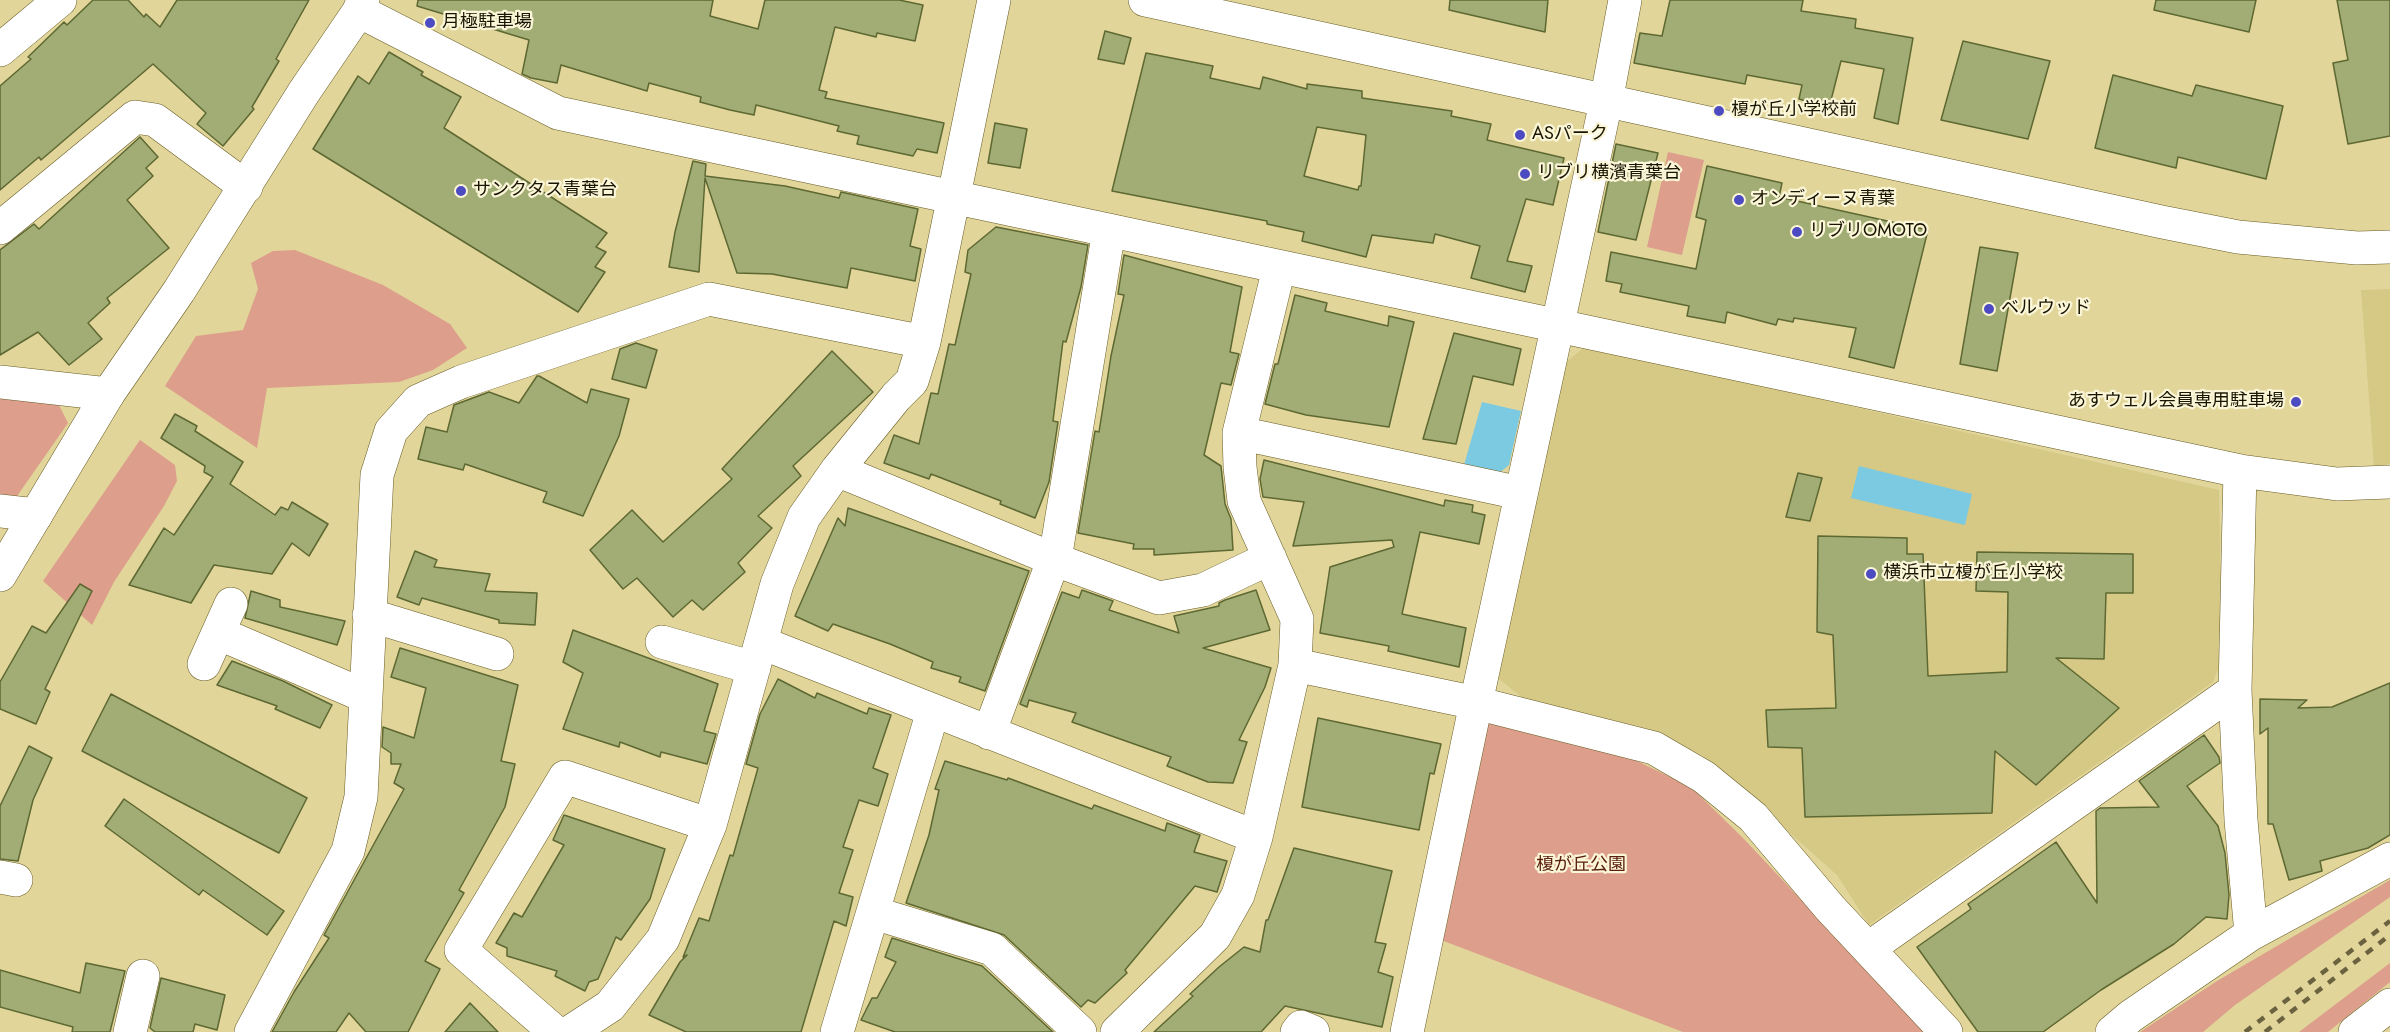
<!DOCTYPE html>
<meta charset="utf-8">
<style>
body{margin:0}
canvas{display:block;background:#e1d59a}
</style>
<canvas width="2390" height="1032"></canvas>
<script>
const g = document.querySelector('canvas').getContext('2d');
g.lineJoin = 'round';
function fillPath(path, color) {
  g.fillStyle = color;
  g.fill(path, 'evenodd');
}
function poly(rows) {
  const path = new Path2D();
  for (const r of rows) {
    path.moveTo(r[0], r[1]);
    for (let i = 2; i < r.length; i += 2) path.lineTo(r[i], r[i + 1]);
  }
  return path;
}
function strokePath(path, color, width, dash) {
  g.strokeStyle = color;
  g.lineWidth = width;
  g.lineCap = dash ? 'butt' : 'round';
  g.setLineDash(dash || []);
  g.stroke(path);
}
function label(font, color, halo, rows, align = 'center') {
  g.font = font + ' Jost,"Noto Sans JP",sans-serif';
  g.lineWidth = 4.5;
  g.setLineDash([]);
  g.textBaseline = 'middle';
  g.strokeStyle = halo;
  g.fillStyle = color;
  for (const [text, x, y, turn = 0] of rows) {
    g.save();
    g.translate(x, y);
    g.rotate((+turn || 0) * Math.PI / 180);
    g.textAlign = isNaN(turn) ? turn : align;
    if (halo) g.strokeText(text, 0, 0);
    g.fillText(text, 0, 0);
    g.restore();
  }
}
fillPath(poly([
 [2390,289,2390,464,2374,467,2361,290],
 [1586,346,2219,490,2222,659,2213,682,1869,925,1837,875,1702,755,1645,728,1524,699,1498,678,1566,362]
]), '#d6c885');
fillPath(poly([
 [1668,152,1704,160,1682,255,1647,247],
 [295,250,383,285,450,324,467,348,433,370,399,382,267,388,257,448,165,386,196,336,243,330,258,289,251,263,273,251],
 [0,393,56,399,68,423,15,499,0,498],
 [140,440,175,465,177,481,164,506,114,582,92,625,43,581],
 [1489,723,1614,750,1691,787,1744,839,1925,1032,1683,1032,1441,940],
 [2390,880,2390,897,2235,1005,2203,1032,2140,1032,2217,981],
 [2390,963,2390,982,2328,1032,2299,1032]
]), '#dd9e8b');
fillPath(poly([
 [1482,402,1521,411,1509,465,1498,474,1464,465],
 [1859,466,1972,494,1965,525,1851,498]
]), '#7bcae1');
const building = poly([
 [93,0,128,0,144,17,146,14,160,27,177,0,309,0,276,59,279,61,252,107,254,109,223,146,197,124,206,113,153,64,41,160,39,157,0,190,0,86,31,59,28,57,64,22,67,25,93,0],
 [418,0,713,0,710,16,758,29,765,0,899,0,923,5,915,41,877,33,876,37,835,27,819,90,827,92,825,98,944,123,937,153,917,149,913,156,857,144,859,136,837,131,839,126,756,105,754,115,730,110,700,102,701,97,649,83,647,91,561,65,557,83,531,78,522,74,529,40,417,6,418,0],
 [1450,0,1548,0,1545,32,1449,10,1450,0],
 [1670,0,1803,0,1801,11,1856,19,1855,28,1913,38,1898,124,1874,118,1884,69,1841,61,1829,108,1799,99,1802,85,1747,75,1745,84,1634,63,1640,33,1662,36,1670,0],
 [2156,0,2256,0,2249,32,2154,10,2156,0],
 [2337,0,2390,0,2390,136,2348,144,2333,63,2348,60,2337,0],
 [1105,31,1131,38,1124,64,1098,59,1105,31],
 [1963,41,2050,61,2028,139,1941,120,1963,41],
 [389,52,423,72,421,75,461,97,444,128,607,233,596,247,606,252,595,267,605,272,578,312,313,149,358,76,369,84,389,52],
 [1146,53,1213,66,1210,78,1260,89,1263,77,1307,89,1307,84,1362,91,1362,98,1452,111,1451,116,1491,124,1487,140,1564,158,1553,205,1526,199,1507,261,1532,266,1525,292,1471,278,1480,246,1435,234,1433,243,1372,235,1366,257,1302,241,1304,232,1267,224,1267,221,1112,191,1146,53],
 [1317,127,1366,135,1361,186,1359,186,1358,190,1304,176,1317,127],
 [2113,75,2192,96,2196,85,2283,106,2266,179,2178,157,2176,168,2095,148,2113,75],
 [995,123,1027,129,1020,168,988,163,995,123],
 [140,137,158,157,146,168,153,176,127,200,169,248,107,298,110,303,88,323,102,339,69,365,38,332,0,355,0,250,34,224,39,229,140,137],
 [1616,144,1658,153,1636,240,1598,232,1616,144],
 [693,161,706,164,705,176,785,186,839,198,841,192,918,209,910,246,921,249,915,281,851,268,847,288,772,274,737,273,705,178,699,272,669,267,675,232,693,161],
 [1707,166,1782,183,1779,197,1928,230,1894,368,1849,357,1856,328,1794,318,1793,322,1778,319,1776,325,1727,312,1725,323,1687,316,1689,306,1620,292,1622,284,1606,281,1611,252,1696,269,1706,220,1696,217,1707,166],
 [996,227,1088,245,1081,287,1066,342,1063,341,1053,421,1058,422,1049,482,1035,518,1000,504,1001,501,931,474,929,479,884,463,894,435,919,444,931,393,938,394,949,344,955,345,971,274,965,272,968,250,996,227],
 [1980,247,2018,253,1997,371,1960,364,1980,247],
 [1124,255,1242,287,1230,352,1239,354,1231,385,1221,383,1204,455,1221,466,1225,504,1231,519,1233,550,1154,555,1154,549,1133,549,1134,544,1078,533,1095,431,1099,432,1111,356,1124,295,1118,294,1124,255],
 [1295,295,1327,303,1325,311,1388,326,1389,316,1414,322,1389,427,1306,415,1265,404,1275,364,1278,364,1295,295],
 [1454,333,1521,349,1513,385,1473,376,1456,444,1423,439,1454,333],
 [636,343,657,350,646,388,612,379,620,349,636,343],
 [832,351,873,392,793,466,801,476,758,516,772,528,738,563,745,572,703,610,692,600,673,617,637,578,623,589,590,550,632,510,663,542,732,479,722,469,832,351],
 [537,376,539,376,587,403,591,389,629,399,619,436,583,516,543,502,547,492,465,464,463,470,418,459,426,427,447,432,454,405,489,392,519,403,537,376],
 [175,414,197,426,195,431,243,462,230,484,275,515,281,507,288,510,292,502,328,524,309,556,292,543,272,574,214,565,191,603,129,585,164,528,174,535,213,477,204,472,205,466,161,438,175,414],
 [1264,460,1444,506,1445,500,1473,505,1472,512,1485,515,1479,544,1420,532,1402,614,1466,628,1459,667,1388,651,1389,646,1320,633,1330,567,1394,547,1392,540,1293,546,1304,502,1263,497,1260,479,1264,460],
 [1798,473,1822,478,1810,521,1786,517,1798,473],
 [848,508,1029,571,985,691,959,682,961,677,931,668,933,662,890,644,833,624,828,631,795,616,838,518,845,526,848,508],
 [1818,536,1907,538,1907,554,1923,554,1928,676,2007,672,2008,592,1976,591,1977,552,2133,554,2133,593,2106,593,2104,659,2056,658,2119,708,2036,785,1995,751,1992,813,1805,817,1802,748,1768,747,1766,710,1836,708,1833,635,1817,632,1818,536],
 [415,551,437,560,434,567,490,574,485,591,537,593,535,625,499,623,499,620,422,598,419,605,397,597,415,551],
 [80,584,92,591,45,689,50,692,36,724,0,709,0,682,32,626,46,633,80,584],
 [1082,590,1113,601,1109,610,1179,633,1174,616,1219,606,1219,603,1225,600,1256,590,1270,630,1203,648,1271,668,1265,687,1239,740,1247,742,1233,783,1208,782,1167,766,1171,757,1072,722,1076,713,1029,700,1027,707,1020,704,1062,592,1079,598,1082,590],
 [251,591,280,600,280,607,345,621,337,645,245,618,251,591],
 [573,630,718,684,704,731,716,734,707,764,661,752,660,757,620,742,619,747,563,729,583,673,563,662,573,630],
 [400,648,518,685,501,761,515,764,505,807,459,890,464,893,425,961,440,969,408,1032,366,1032,349,1013,336,1032,272,1032,294,992,329,938,324,935,404,789,394,783,401,764,391,764,391,753,382,747,383,727,414,738,426,688,391,677,400,648],
 [232,661,283,681,332,705,320,728,275,709,277,706,217,685,232,661],
 [778,679,815,698,817,693,867,714,869,708,891,715,873,768,888,774,878,806,859,800,843,847,853,850,839,893,853,897,846,926,834,921,801,1032,686,1032,649,1015,680,962,687,955,683,957,699,918,709,921,730,855,733,856,758,768,746,764,760,714,778,679],
 [2390,683,2390,835,2368,848,2320,861,2322,871,2289,880,2273,824,2268,824,2268,728,2260,734,2260,699,2307,700,2298,708,2332,707,2390,683],
 [111,694,307,798,279,853,82,751,111,694],
 [1318,718,1441,744,1434,774,1430,773,1419,830,1302,807,1318,718],
 [2204,735,2219,757,2220,763,2187,786,2218,826,2225,853,2229,895,2227,919,2206,917,2174,944,2101,990,2043,1032,1978,1032,1917,947,1971,909,1968,904,2056,842,2097,903,2096,811,2100,808,2159,807,2139,781,2204,735],
 [29,746,52,758,33,800,18,861,0,859,0,806,29,746],
 [945,761,1007,780,1008,778,1092,809,1094,805,1165,831,1167,823,1200,835,1194,852,1227,861,1217,892,1195,886,1125,970,1127,973,1095,1003,1088,1000,1081,1007,1004,935,906,903,929,835,939,790,935,789,945,761],
 [124,799,284,911,267,935,203,890,199,895,105,826,124,799],
 [564,815,665,849,650,899,621,940,616,937,598,979,589,982,585,991,555,976,557,971,507,956,507,948,496,943,514,913,522,917,564,845,553,840,564,815],
 [1294,848,1392,871,1375,942,1386,944,1378,972,1393,977,1382,1027,1285,1006,1261,1032,1154,1032,1193,996,1190,994,1219,967,1244,947,1260,952,1266,920,1268,920,1294,848],
 [892,938,982,966,1053,1032,895,1032,861,1020,872,998,877,998,896,962,885,957,892,938],
 [86,963,125,971,110,1032,72,1032,73,1027,0,1007,0,970,80,993,86,963],
 [161,978,225,995,217,1030,195,1024,193,1032,155,1032,150,1028,161,978],
 [470,1003,498,1032,445,1032,470,1003]
]);
fillPath(building, '#a1ad75');
strokePath(building, '#5e6832', 1.5);
const minor = poly([
 [359,11,558,113,2240,471,2337,484,2390,482],
 [1606,102,1625,0],
 [0,228,135,117,155,120,246,187],
 [0,382,108,394],
 [1239,433,1520,493],
 [837,470,1053,559,1159,598,1203,590,1270,558],
 [2240,471,2235,690,2241,820,2251,934],
 [0,511,36,515],
 [369,615,497,654],
 [218,633,365,696],
 [662,642,754,668],
 [762,643,1256,837],
 [204,664,231,604],
 [1295,665,1476,703],
 [989,733,1056,553,1109,230],
 [0,877,16,880],
 [874,913,992,949,1080,1032],
 [1869,948,2235,690],
 [130,1032,143,976],
 [251,1032,348,851,361,797,377,475,391,431,418,401,461,382,709,299,924,342],
 [555,1032,461,950,565,777,710,825],
 [570,1032,610,1006,663,939,710,825,777,584,804,517,837,470,896,397,912,381,924,342,994,0],
 [837,1032,933,711],
 [1117,1032,1215,936,1238,895,1256,837,1295,665,1297,619,1244,501,1240,467,1239,433,1279,268],
 [1297,1032,1301,1027,1313,1032],
 [2112,1032,2131,1016,2251,934,2390,859]
]);
const tertiary = poly([
 [1145,0,2162,222,2238,237,2357,248,2390,247],
 [0,50,60,0],
 [0,575,108,394,179,291,304,92,359,11,363,0],
 [1476,703,1606,102],
 [1407,1032,1476,703,1654,748,1704,777,1753,817,1830,908,1946,1032],
 [2355,1032,2390,1005]
]);
strokePath(minor, '#685c24', 34);
strokePath(tertiary, '#685c24', 34);
strokePath(minor, '#fff', 33);
strokePath(tertiary, '#fff', 33);
strokePath(poly([
 [2245,1032,2390,921],
 [2265,1032,2390,935]
]), '#6b633f', 4.5, [8, 8]);
for (const [x, y, r, color] of [
 [430,23,6,"#4d4bc2"],
 [1719,111,6,"#4d4bc2"],
 [1520,135,6,"#4d4bc2"],
 [1525,174,6,"#4d4bc2"],
 [461,191,6,"#4d4bc2"],
 [1739,200,6,"#4d4bc2"],
 [1797,232,6,"#4d4bc2"],
 [1989,309,6,"#4d4bc2"],
 [2296,402,6,"#4d4bc2"],
 [1871,574,6,"#4d4bc2"]
]) {
  const dot = new Path2D();
  dot.arc(x, y, r, 0, 2 * Math.PI);
  g.fillStyle = color;
  g.fill(dot);
  strokePath(dot, '#fbf6d8', 2);
}
label('18px', '#191400', '#fbf6d8', [
 ["月極駐車場",442,23],
 ["榎が丘小学校前",1731,111],
 ["ASパーク",1532,135],
 ["リブリ横濱青葉台",1537,174],
 ["サンクタス青葉台",473,191],
 ["オンディーヌ青葉",1751,200],
 ["リブリOMOTO",1809,232],
 ["ベルウッド",2001,309],
 ["あすウェル会員専用駐車場",2284,402,"right"],
 ["横浜市立榎が丘小学校",1883,574]
], 'left');
label('18px', '#5a200d', '#fbf6d8', [
 ["榎が丘公園",1581,866]
]);
</script>
